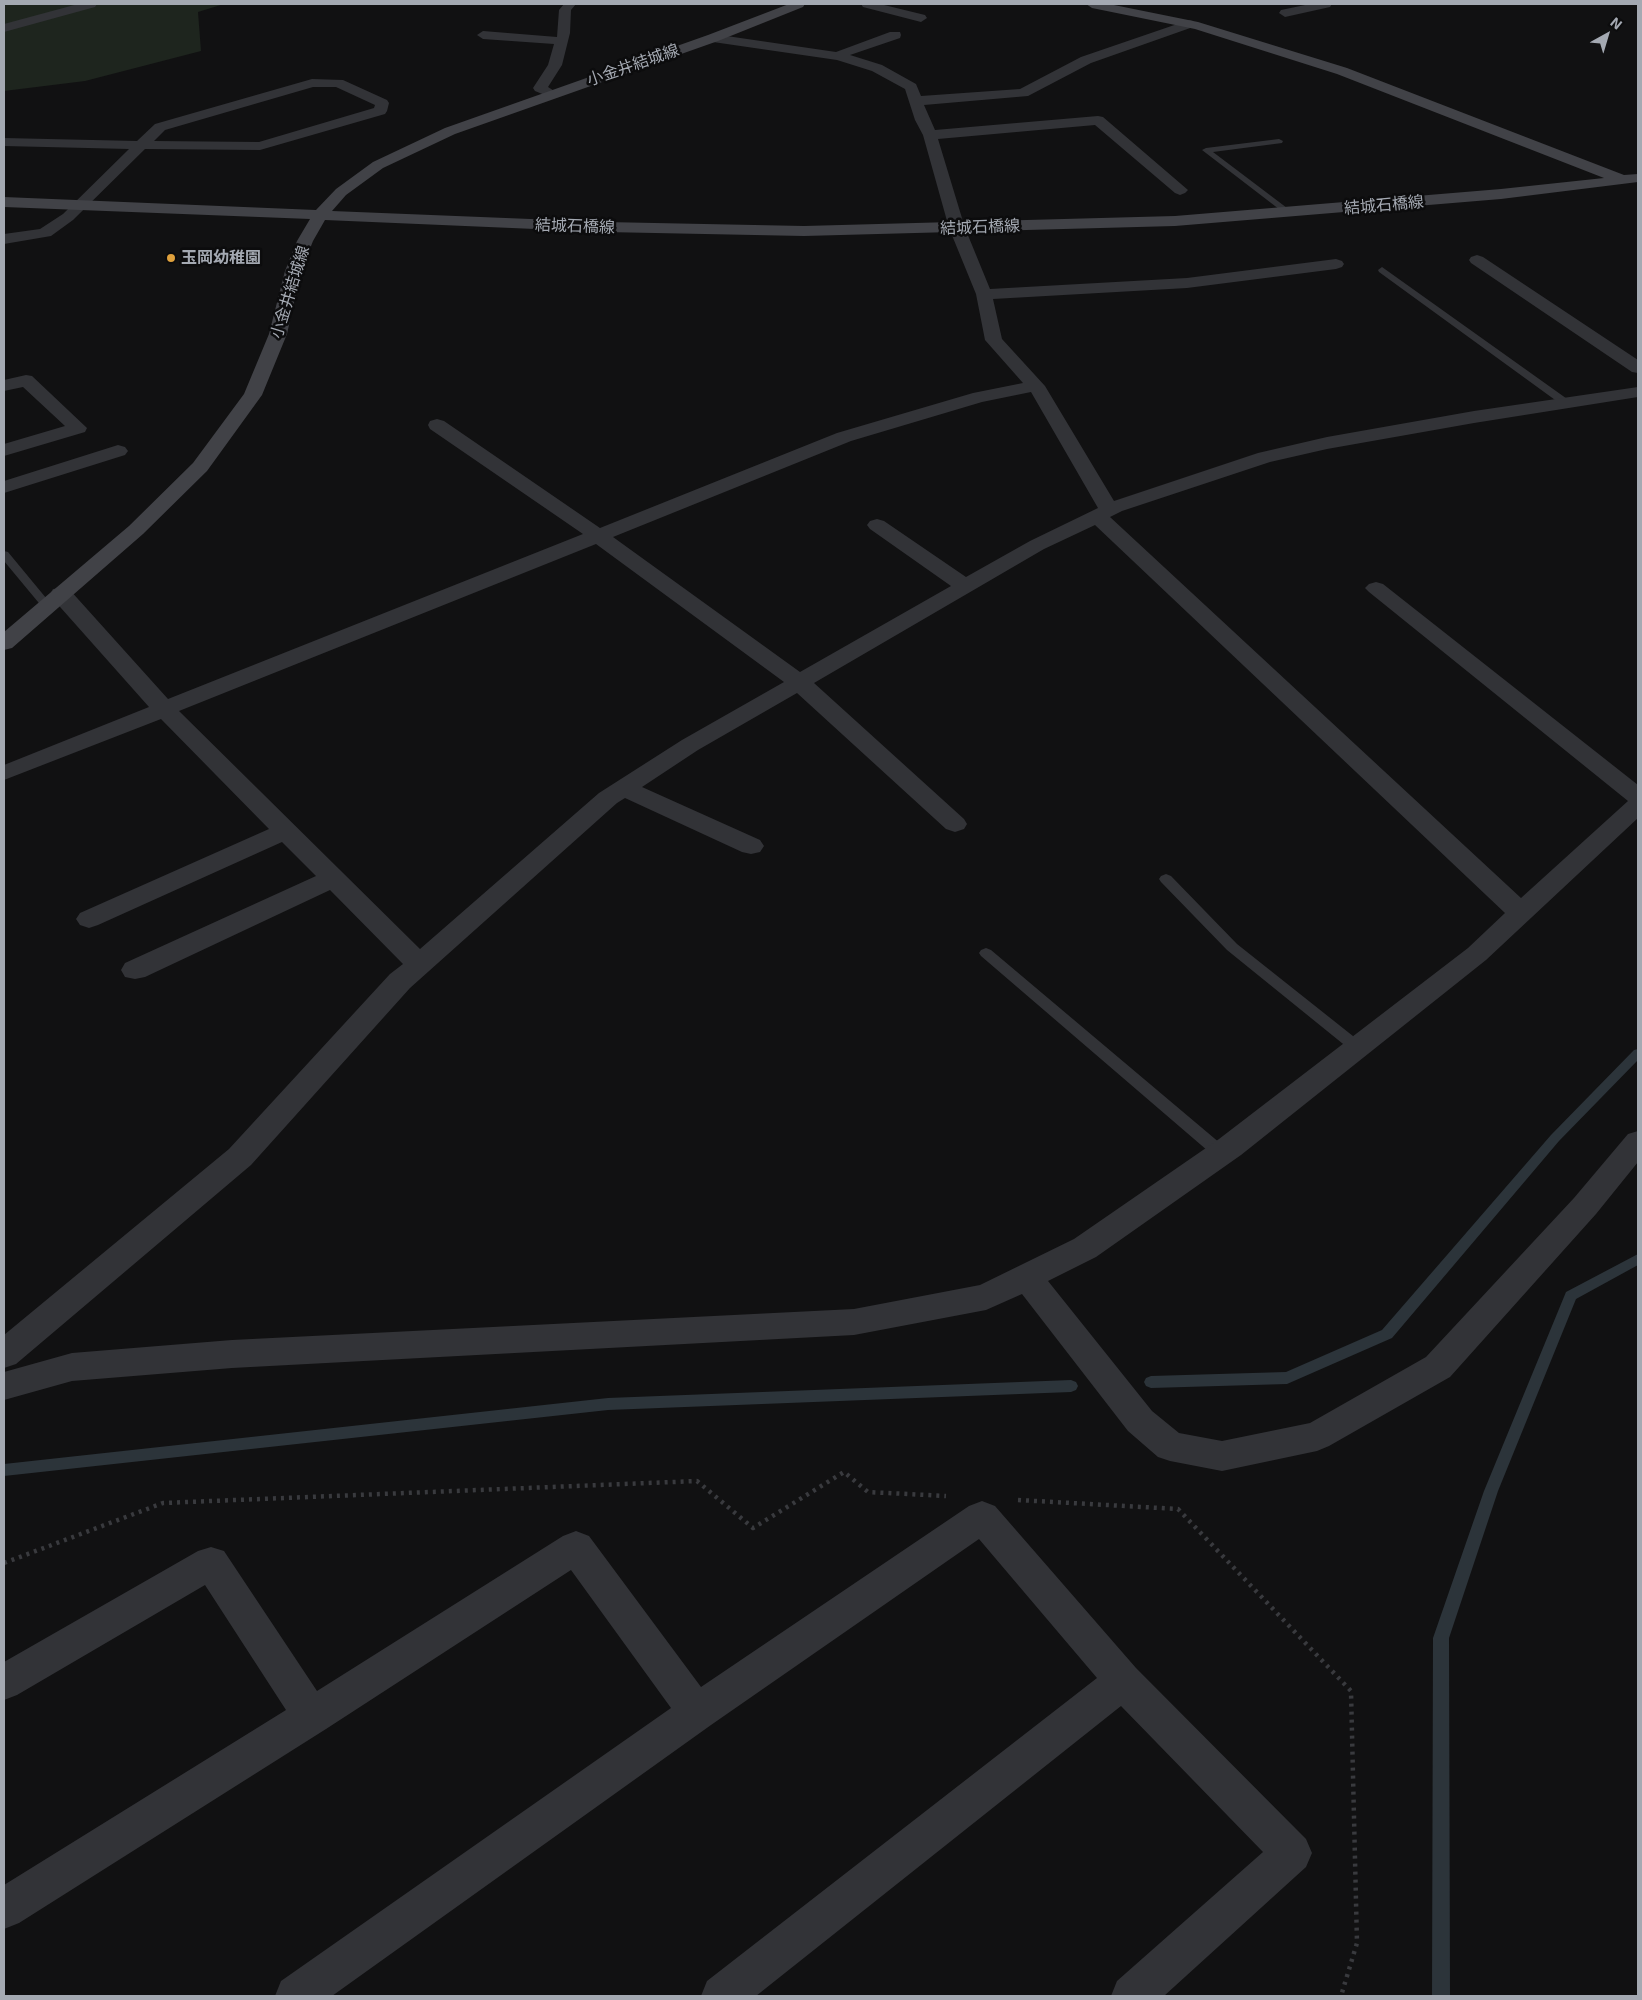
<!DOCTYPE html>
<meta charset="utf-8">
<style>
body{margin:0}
#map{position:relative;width:1642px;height:2000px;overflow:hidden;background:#111112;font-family:"Exo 2",sans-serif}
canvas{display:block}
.frame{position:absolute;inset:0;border:5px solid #a4a9b2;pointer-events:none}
.north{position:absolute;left:1582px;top:10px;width:50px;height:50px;-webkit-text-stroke:4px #0c0c0d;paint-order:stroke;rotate:39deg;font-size:14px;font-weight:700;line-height:20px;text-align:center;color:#a4a9b2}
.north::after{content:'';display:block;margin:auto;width:18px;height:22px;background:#a4a9b2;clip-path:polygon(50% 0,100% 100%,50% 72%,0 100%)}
</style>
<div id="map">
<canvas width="1642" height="2000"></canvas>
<div class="frame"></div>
<div class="north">N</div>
</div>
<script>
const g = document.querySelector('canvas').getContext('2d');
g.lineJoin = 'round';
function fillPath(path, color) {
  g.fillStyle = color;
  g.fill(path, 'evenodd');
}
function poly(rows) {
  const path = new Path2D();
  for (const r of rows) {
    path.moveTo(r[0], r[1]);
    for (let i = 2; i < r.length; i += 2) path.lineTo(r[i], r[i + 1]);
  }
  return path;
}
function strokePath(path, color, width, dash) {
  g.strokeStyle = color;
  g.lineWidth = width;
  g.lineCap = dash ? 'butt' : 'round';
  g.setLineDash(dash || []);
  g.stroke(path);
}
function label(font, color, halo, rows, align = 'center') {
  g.font = font + ' "Exo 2","Noto Sans JP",sans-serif';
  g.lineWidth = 5;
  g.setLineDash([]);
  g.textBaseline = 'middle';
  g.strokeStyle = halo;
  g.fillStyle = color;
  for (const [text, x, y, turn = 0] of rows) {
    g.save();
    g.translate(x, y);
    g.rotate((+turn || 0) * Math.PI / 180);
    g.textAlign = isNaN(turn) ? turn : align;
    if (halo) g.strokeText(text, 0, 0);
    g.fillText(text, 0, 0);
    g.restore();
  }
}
fillPath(poly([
 [4,4,224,4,198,12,201,51,85,81,4,91]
]), '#1e251e');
fillPath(poly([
 [1638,1049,1638,1060,1559,1141,1392,1338,1287,1384,1151,1388,1146,1386,1144,1382,1146,1378,1151,1376,1286,1372,1382,1330,1551,1135,1634,1050,1638,1049],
 [1638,1254,1638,1265,1576,1299,1498,1491,1449,1638,1450,1996,1432,1996,1433,1638,1484,1491,1566,1292,1638,1254],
 [1071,1380,1076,1382,1078,1386,1076,1390,1071,1392,608,1410,4,1476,4,1464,608,1398,1071,1380]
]), '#2c343a');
strokePath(poly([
 [1018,1500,1178,1509,1351,1691,1357,1943,1341,1996],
 [4,1563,163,1503,697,1481,753,1528,844,1472,868,1492,946,1496]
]), '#393a3e', 4.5, [3, 5]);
fillPath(poly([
 [1279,139,1283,141,1282,143,1213,152,1291,211,1292,213,1288,216,1202,150,1206,148,1279,139],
 [1382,267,1570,401,1570,405,1562,405,1379,272,1378,270,1382,267],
 [4,551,8,552,51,604,53,606,51,608,43,608,4,561,4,551],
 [1166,874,1171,876,1237,944,1363,1044,1366,1048,1363,1052,1358,1053,1353,1052,1227,950,1161,882,1159,879,1161,876,1166,874],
 [986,948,991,950,1227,1149,1229,1153,1227,1157,1221,1159,1215,1157,981,956,979,953,981,950,986,948]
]), '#323337');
fillPath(poly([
 [78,4,97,4,95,7,4,32,4,24,78,4],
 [564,4,576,4,571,10,570,33,562,65,548,87,559,94,552,98,535,91,533,88,548,65,554,44,483,39,477,35,483,31,557,37,559,10,564,4],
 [861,4,880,4,925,15,927,18,921,22,863,7,861,4],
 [1310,4,1332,4,1330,7,1285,17,1279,13,1281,10,1310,4],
 [1189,20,1193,21,1195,24,1193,27,1091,63,1028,96,924,105,935,130,1098,116,1103,117,1188,190,1185,193,1180,195,1175,193,1095,125,938,139,965,228,990,289,1187,278,1336,259,1342,261,1344,264,1342,267,1336,269,1187,288,993,299,1002,339,1045,386,1114,501,1258,453,1327,437,1474,411,1638,387,1638,397,1474,423,1327,449,1270,462,1122,511,1110,517,1521,898,1628,801,1369,592,1365,588,1369,584,1376,582,1383,584,1638,785,1638,818,1486,960,1241,1155,1096,1257,1048,1281,1152,1411,1179,1433,1222,1441,1310,1423,1426,1357,1574,1198,1628,1134,1638,1131,1638,1162,1596,1214,1450,1377,1329,1446,1317,1451,1222,1471,1170,1461,1158,1457,1128,1431,1022,1294,986,1310,854,1335,232,1368,72,1381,4,1400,4,1372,72,1353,232,1340,854,1309,980,1285,1074,1239,1219,1139,1468,948,1505,913,1095,525,1044,549,814,683,964,819,967,824,964,829,955,832,946,829,797,693,698,750,642,787,760,840,764,846,760,852,751,854,742,852,625,798,617,803,410,988,251,1165,16,1364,4,1368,4,1335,229,1149,390,974,403,964,330,890,145,977,135,979,125,977,121,970,125,963,316,876,282,842,98,925,89,928,80,925,76,919,80,913,269,829,161,719,4,780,4,765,149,707,53,599,50,594,53,589,61,588,69,589,168,699,583,534,430,429,428,425,430,421,437,419,444,421,600,528,837,433,973,393,1023,383,985,340,976,294,949,228,923,135,915,120,905,89,872,71,837,60,713,42,707,38,713,34,836,52,890,32,900,32,901,35,900,38,850,55,882,65,916,84,921,96,1020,89,1081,57,1189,20],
 [1031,392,1098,508,1030,541,966,577,884,521,877,519,870,521,867,525,870,529,951,586,800,672,613,537,851,441,982,402,1031,392],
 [596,544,784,682,682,740,599,793,420,949,179,711,596,544],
 [312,79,343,80,387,100,389,103,387,111,385,114,260,150,145,149,73,220,51,236,4,244,4,234,40,229,63,214,129,149,4,146,4,138,137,141,155,124,312,79],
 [313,87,336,87,375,105,374,108,259,142,154,141,165,130,313,87],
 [1477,255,1483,257,1638,360,1638,373,1632,372,1471,263,1469,260,1471,257,1477,255],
 [26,375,32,376,87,428,85,432,4,456,4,444,65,426,23,387,4,391,4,380,26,375],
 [118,445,125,447,128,451,125,455,4,493,4,481,118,445],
 [982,1501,995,1506,1136,1668,1306,1839,1312,1853,1306,1867,1164,1996,1111,1996,1117,1981,1263,1852,1121,1706,756,1996,701,1996,707,1981,1097,1678,979,1539,711,1725,332,1996,275,1996,281,1981,671,1708,571,1570,326,1729,19,1923,4,1929,4,1885,286,1710,205,1585,17,1695,4,1700,4,1662,198,1551,211,1547,224,1551,317,1691,563,1536,576,1531,589,1536,701,1687,969,1506,982,1501]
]), '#323337');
fillPath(poly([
 [789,4,805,4,803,7,718,41,455,134,383,168,346,195,332,211,605,222,804,226,1175,216,1501,189,1604,178,1337,74,1195,29,1092,8,1086,4,1109,4,1198,22,1347,68,1624,175,1638,174,1638,182,1501,199,1175,226,804,236,605,232,325,220,313,241,301,271,287,334,262,395,207,471,143,534,12,648,4,650,4,632,129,526,193,463,244,394,269,334,285,271,297,241,310,219,4,207,4,197,316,210,336,189,373,162,445,128,708,35,789,4]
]), '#414247');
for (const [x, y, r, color] of [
 [171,258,5,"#dfa13d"]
]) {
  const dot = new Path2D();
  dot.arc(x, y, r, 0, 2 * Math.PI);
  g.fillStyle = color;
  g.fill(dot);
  strokePath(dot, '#0c0c0d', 2);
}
label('16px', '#a4a9b2', '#0c0c0d', [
 ["小金井結城線",633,65,-19],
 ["結城石橋線",1384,205,-5],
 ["結城石橋線",575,226,2],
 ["結城石橋線",980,227,-2],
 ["小金井結城線",290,292,-73]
]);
label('bold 16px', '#a4a9b2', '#0c0c0d', [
 ["玉岡幼稚園",181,258]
], 'left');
</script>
